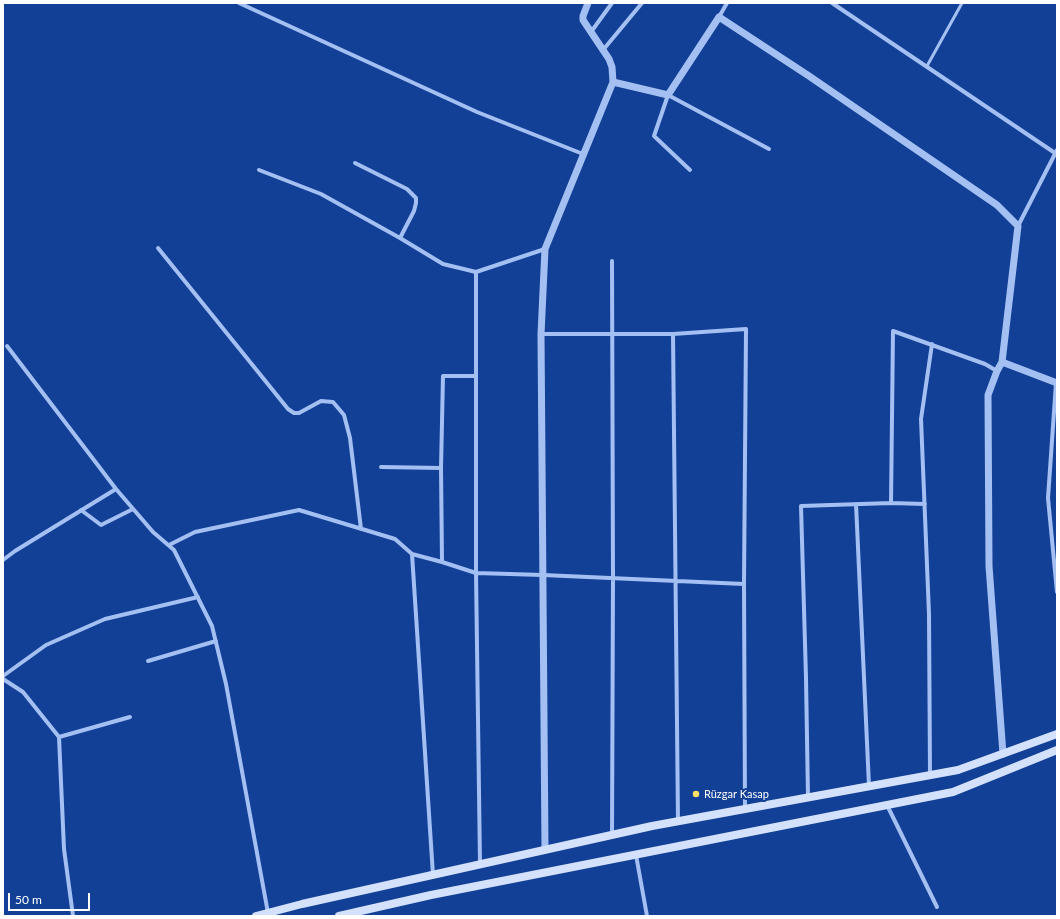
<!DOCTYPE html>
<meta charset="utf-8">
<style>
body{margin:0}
#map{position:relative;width:1060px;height:919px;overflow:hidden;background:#134097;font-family:Lato,sans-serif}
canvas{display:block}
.frame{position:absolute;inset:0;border:4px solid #fff;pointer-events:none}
.scale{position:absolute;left:8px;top:893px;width:82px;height:18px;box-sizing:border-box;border:2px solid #fff;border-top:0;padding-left:5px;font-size:12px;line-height:14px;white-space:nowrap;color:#fff;-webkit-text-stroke:3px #134097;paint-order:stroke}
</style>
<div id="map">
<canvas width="1060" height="919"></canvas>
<div class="frame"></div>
<div class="scale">50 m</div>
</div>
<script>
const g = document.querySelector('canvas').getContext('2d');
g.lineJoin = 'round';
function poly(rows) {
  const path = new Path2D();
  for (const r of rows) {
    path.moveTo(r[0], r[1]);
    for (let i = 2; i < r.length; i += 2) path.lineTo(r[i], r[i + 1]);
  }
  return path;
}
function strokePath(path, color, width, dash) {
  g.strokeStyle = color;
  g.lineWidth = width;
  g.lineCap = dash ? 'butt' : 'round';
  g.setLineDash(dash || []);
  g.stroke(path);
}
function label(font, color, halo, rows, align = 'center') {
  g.font = font + ' Lato,sans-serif';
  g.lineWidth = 4;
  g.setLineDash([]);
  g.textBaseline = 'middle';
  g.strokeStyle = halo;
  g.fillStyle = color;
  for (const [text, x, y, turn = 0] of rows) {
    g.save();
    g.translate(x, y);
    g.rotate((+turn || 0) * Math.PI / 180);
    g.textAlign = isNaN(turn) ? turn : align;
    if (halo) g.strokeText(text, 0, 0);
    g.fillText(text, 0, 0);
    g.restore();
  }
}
strokePath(poly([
 [927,66,962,3]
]), '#a4c0f3', 3);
strokePath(poly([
 [239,3,477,112,583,154],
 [832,3,1055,153],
 [719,17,727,3],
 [591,32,612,3],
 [603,50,642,3],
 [355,163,407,189,416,198,416,203,414,211,400,238],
 [259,170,321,194,400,238,443,264,476,272],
 [690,170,654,136,668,95,769,149],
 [1018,226,1057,150],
 [158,248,288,409,294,413,299,413,321,401,333,402,344,415,350,438,361,529],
 [612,261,613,578,612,835],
 [541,334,673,334,746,329,744,584,745,809],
 [673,334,678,821],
 [7,346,116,489,153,532,174,550,212,626,226,684,268,913],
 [1056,383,1048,498,1057,592],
 [381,467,441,468],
 [891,503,893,331,985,364,997,371],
 [856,504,869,786],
 [81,510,101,525,133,509],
 [169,545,195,532,299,510,395,539,412,554,442,562,476,573,543,575,744,584],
 [412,554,433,875],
 [3,560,15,551,116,489],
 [442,562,441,468,443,376,475,376],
 [148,661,216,641],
 [3,676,46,645,105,619,198,597],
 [3,679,23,692,59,737,64,849,73,916],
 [59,737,130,717],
 [930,775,929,614,921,419,932,344],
 [808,797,806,678,801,506,891,503,925,504],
 [887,805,937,907],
 [636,855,647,916],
 [480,864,476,573,476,272,545,249]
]), '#a4c0f3', 4);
strokePath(poly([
 [613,82,668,95,719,17,809,76,997,205,1018,226,1002,362,1057,383],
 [1002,362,997,371,988,395,989,566,1003,754],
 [545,850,541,334,545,249,613,82,612,67,609,59,583,20,583,16,588,3]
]), '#a4c0f3', 7);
strokePath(poly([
 [256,916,302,904,652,826,958,770,1057,734],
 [339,916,431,895,953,792,1057,750]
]), '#d3e1fc', 8);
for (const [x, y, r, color] of [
 [696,794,4,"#ffe166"]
]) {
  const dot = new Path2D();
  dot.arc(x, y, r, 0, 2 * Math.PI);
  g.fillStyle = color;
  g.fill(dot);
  strokePath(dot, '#134097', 1.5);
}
label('11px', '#fff', '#134097', [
 ["Rüzgar Kasap",704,794]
], 'left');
</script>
